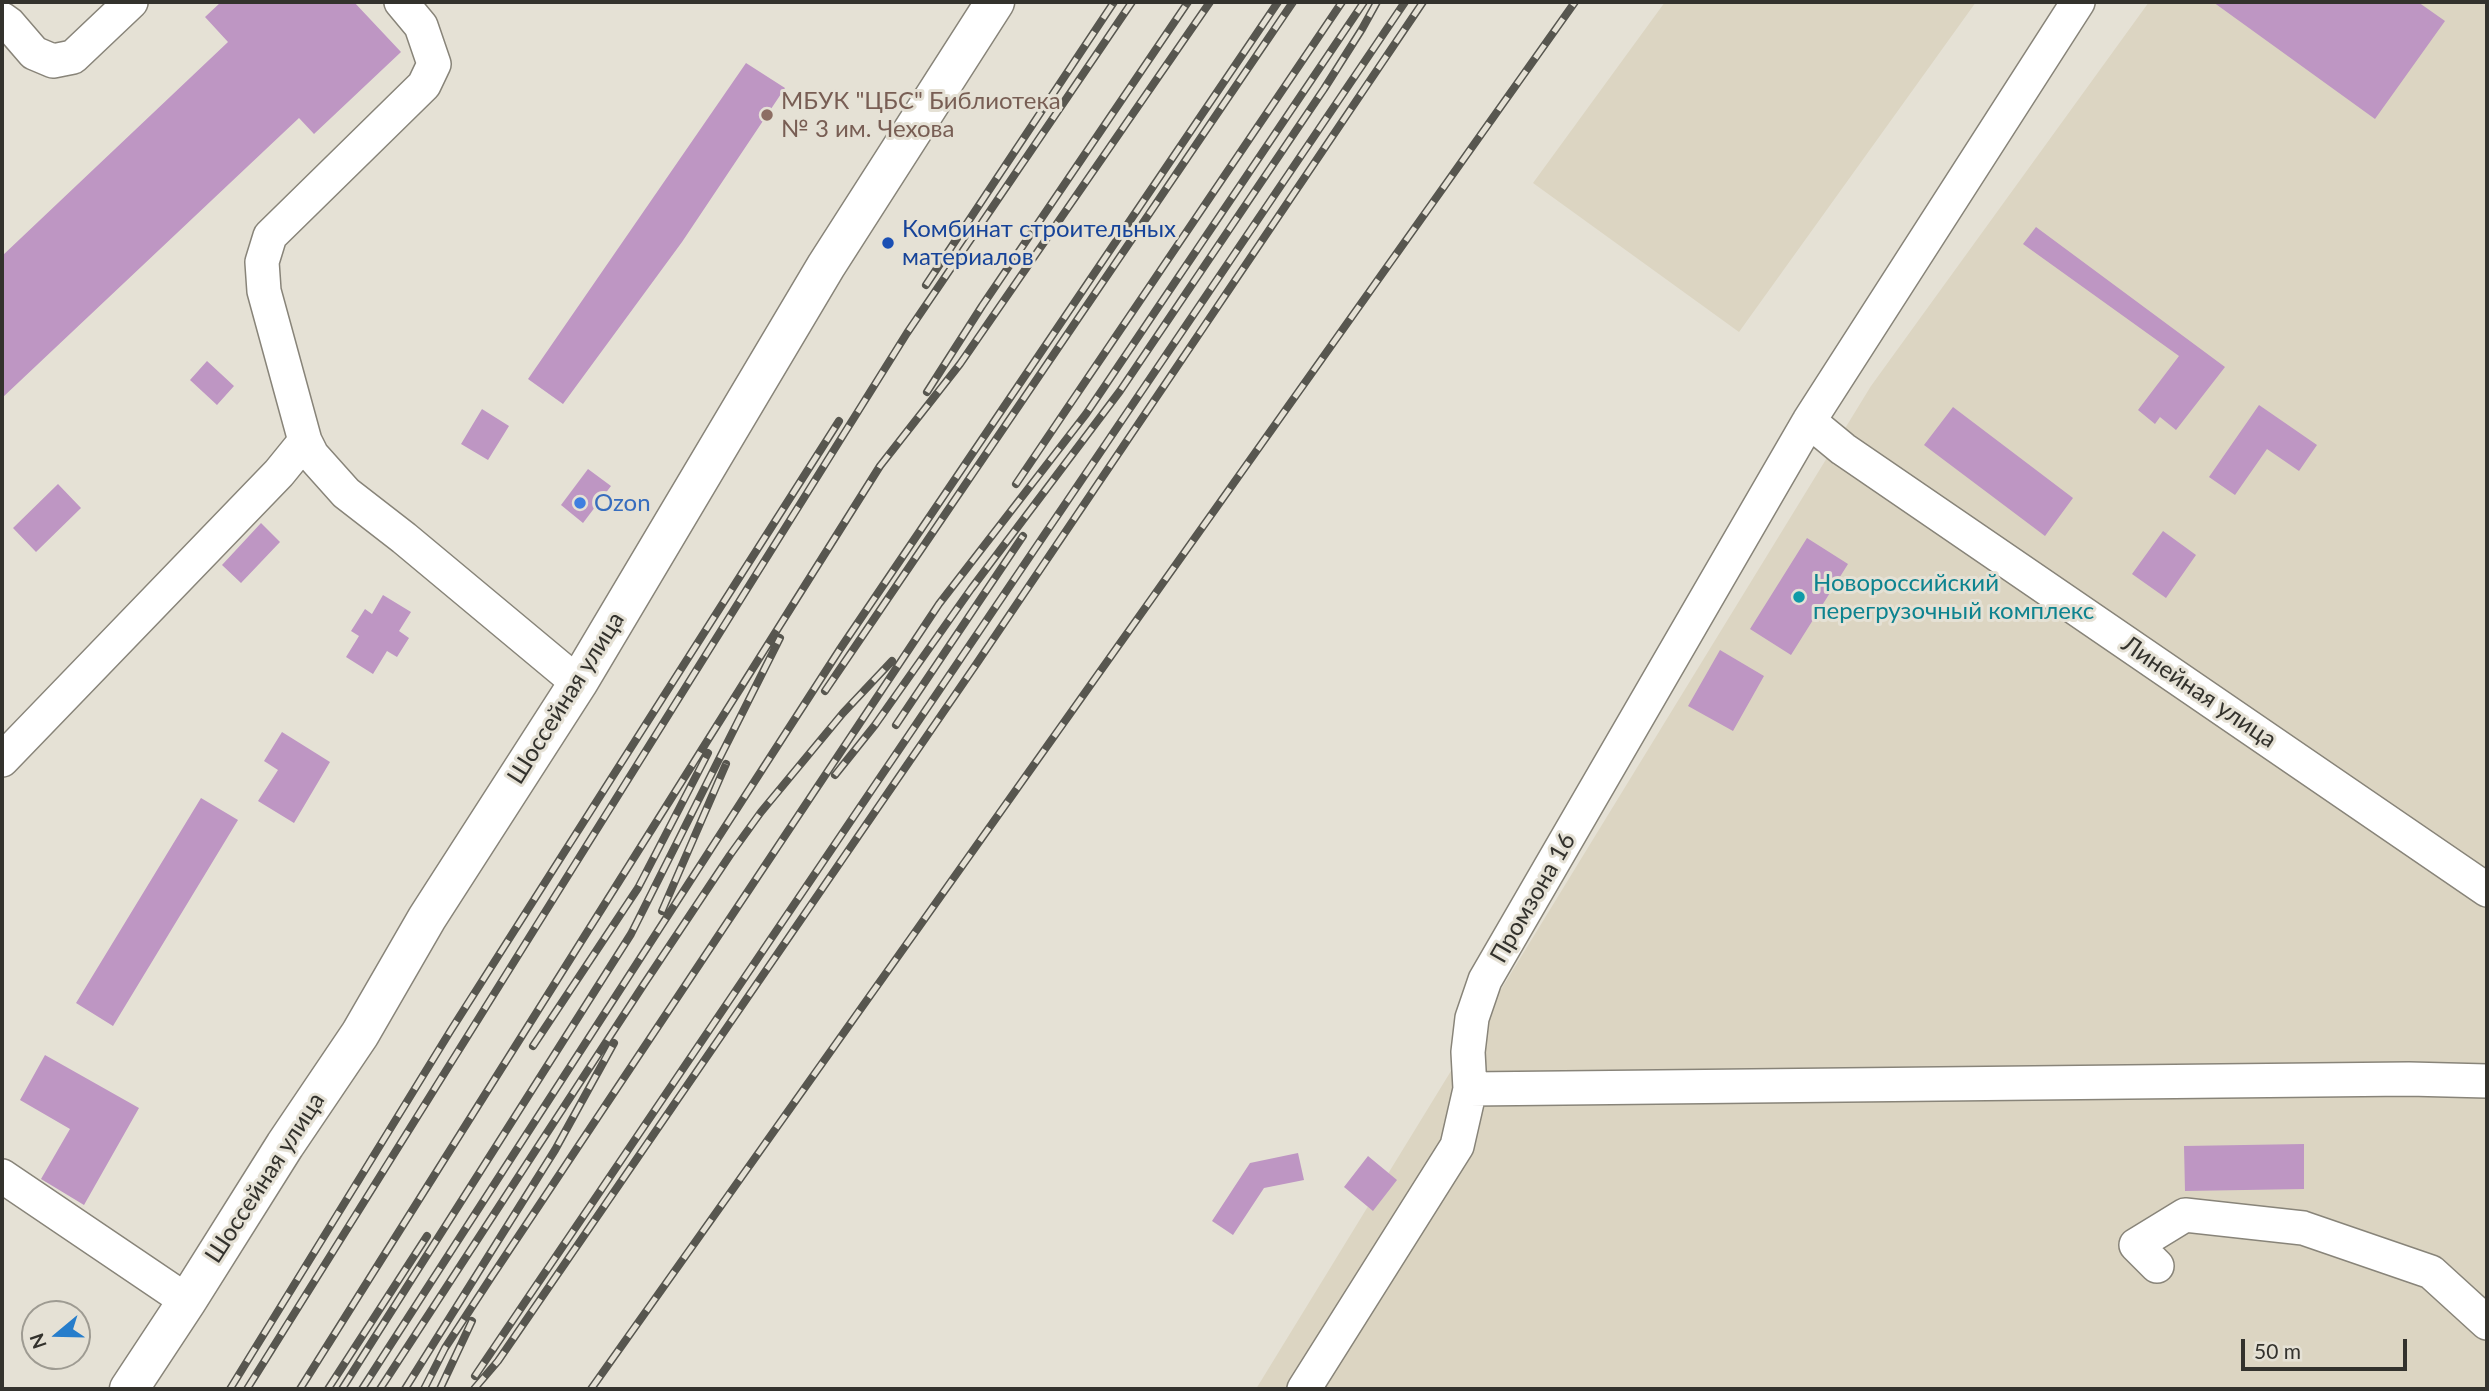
<!DOCTYPE html>
<meta charset="utf-8">
<style>
body{margin:0}
#map{position:relative;width:2489px;height:1391px;overflow:hidden;background:#e5e1d5;font-family:Lato,sans-serif}
canvas{display:block}
.frame{position:absolute;inset:0;border:4px solid #33322d;pointer-events:none}
.north{position:absolute;left:21px;top:1300px;width:70px;height:70px;box-sizing:border-box;background:#e5e1d5;border:2px solid #9e9b92;border-radius:50%;rotate:251deg;font-size:19px;font-weight:700;line-height:28px;text-align:center;color:#33322d}
.north::after{content:'';display:block;margin:auto;width:24px;height:32px;background:#267dcb;clip-path:polygon(50% 0,100% 100%,50% 72%,0 100%)}
.scale{position:absolute;left:2241px;top:1339px;width:166px;height:32px;box-sizing:border-box;border:4px solid #33322d;border-top:0;padding-left:9px;font-size:21px;line-height:24px;white-space:nowrap;color:#33322d;-webkit-text-stroke:5px #e5e1d5;paint-order:stroke}
</style>
<div id="map">
<canvas width="2489" height="1391"></canvas>
<div class="frame"></div>
<div class="north">N</div>
<div class="scale">50 m</div>
</div>
<script>
const g = document.querySelector('canvas').getContext('2d');
g.lineJoin = 'round';
function fillPath(path, color) {
  g.fillStyle = color;
  g.fill(path, 'evenodd');
}
function poly(rows) {
  const path = new Path2D();
  for (const r of rows) {
    path.moveTo(r[0], r[1]);
    for (let i = 2; i < r.length; i += 2) path.lineTo(r[i], r[i + 1]);
  }
  return path;
}
function strokePath(path, color, width, dash) {
  g.strokeStyle = color;
  g.lineWidth = width;
  g.lineCap = dash ? 'butt' : 'round';
  g.setLineDash(dash || []);
  g.stroke(path);
}
function label(font, color, halo, rows, align = 'center') {
  g.font = font + ' Lato,sans-serif';
  g.lineWidth = 6;
  g.setLineDash([]);
  g.textBaseline = 'middle';
  g.strokeStyle = halo;
  g.fillStyle = color;
  for (const [text, x, y, turn = 0] of rows) {
    g.save();
    g.translate(x, y);
    g.rotate((+turn || 0) * Math.PI / 180);
    g.textAlign = isNaN(turn) ? turn : align;
    if (halo) g.strokeText(text, 0, 0);
    g.fillText(text, 0, 0);
    g.restore();
  }
}
fillPath(poly([
 [1665,2,1976,2,1739,332,1533,183],
 [2149,2,2487,2,2487,1389,1256,1389,1871,386]
]), '#dcd5c2');
fillPath(poly([
 [221,2,354,2,401,52,314,134,299,118,2,398,2,256,228,42,205,17],
 [2213,2,2418,2,2445,21,2375,119],
 [746,63,785,88,682,242,563,404,528,379],
 [2036,227,2225,367,2176,430,2160,417,2155,424,2138,410,2179,356,2023,244],
 [207,361,234,386,217,405,190,380],
 [2259,405,2317,445,2299,471,2267,449,2235,495,2209,477],
 [1953,407,2073,498,2045,536,1924,445],
 [482,409,509,426,488,460,461,444],
 [588,469,611,486,583,523,561,505],
 [58,484,81,508,36,552,13,528],
 [261,523,280,542,241,583,222,565],
 [2163,531,2196,555,2166,598,2132,574],
 [1807,538,1848,564,1791,655,1750,629],
 [383,595,411,612,399,631,409,638,397,657,387,651,373,674,346,657,359,636,351,631,365,609,372,614],
 [1720,650,1764,676,1733,731,1688,706],
 [282,732,330,762,294,823,258,801,278,770,264,761],
 [201,798,238,820,113,1026,76,1003],
 [45,1055,139,1108,84,1205,41,1179,70,1129,20,1100],
 [2304,1144,2304,1189,2185,1191,2184,1146],
 [1298,1153,1304,1180,1264,1188,1233,1235,1212,1221,1250,1163],
 [1368,1156,1397,1180,1373,1211,1344,1187]
]), '#be96c3');
const minor = poly([
 [401,2,421,26,434,64,424,85,270,236,262,262,264,291,305,441,312,455,346,493,404,538,578,683],
 [2,19,9,24,34,53,53,61,73,57,131,2],
 [1809,421,1843,449,2487,890],
 [2,760,279,473,305,441],
 [1470,1089,2409,1079,2487,1081],
 [2,1176,187,1301],
 [2157,1266,2136,1245,2185,1215,2303,1228,2431,1272,2487,1323],
 [1304,1389,1457,1146,1470,1089,1468,1052,1472,1018,1485,980,1809,421,2078,2]
]);
const major = poly([
 [129,1389,187,1301,285,1145,360,1034,427,918,578,683,826,266,995,2]
]);
strokePath(minor, '#888479', 36);
strokePath(major, '#888479', 41);
strokePath(minor, '#fff', 33);
strokePath(major, '#fff', 38);
const rail = poly([
 [926,285,1114,2],
 [927,392,982,306,1188,2],
 [1016,484,1342,2],
 [825,691,1293,2],
 [896,725,1023,536],
 [835,775,875,725,971,589,1120,391,1324,89,1362,29,1377,2],
 [662,911,726,764],
 [533,1046,638,888,708,753],
 [475,1376,1405,2],
 [230,1389,451,1030,839,421],
 [247,1389,907,333,1132,2],
 [300,1389,880,466,960,364,1210,2],
 [328,1389,427,1236],
 [342,1389,631,934,780,638],
 [362,1389,840,649,1278,2],
 [380,1389,644,984,730,855,761,812,843,713,892,661],
 [405,1389,555,1150,614,1043],
 [424,1389,445,1348,492,1276,939,604,1086,414,1364,2],
 [440,1389,472,1321],
 [474,1389,498,1361,977,663,1423,2],
 [591,1389,1575,2]
]);
strokePath(rail, '#57564f', 8);
strokePath(rail, '#e5e1d5', 5, [16]);
for (const [x, y, r, color] of [
 [767,115,7,"#8d6e63"],
 [888,243,7,"#1a4fb4"],
 [580,503,7,"#3f7fe0"],
 [1799,597,7,"#0f9aa8"]
]) {
  const dot = new Path2D();
  dot.arc(x, y, r, 0, 2 * Math.PI);
  g.fillStyle = color;
  g.fill(dot);
  strokePath(dot, '#e5e1d5', 2.5);
}
label('24px', '#785e54', '#e5e1d5', [
 ["МБУК \"ЦБС\" Библиотека",781,101],
 ["№ 3 им. Чехова",781,129]
], 'left');
label('24px', '#164399', '#e5e1d5', [
 ["Комбинат строительных",902,229],
 ["материалов",902,257]
], 'left');
label('24px', '#366cbe', '#e5e1d5', [
 ["Ozon",594,503]
], 'left');
label('24px', '#0d838f', '#e5e1d5', [
 ["Новороссийский",1813,583],
 ["перегрузочный комплекс",1813,611]
], 'left');
label('24px', '#33322d', '#e5e1d5', [
 ["Линейная улица",2199,692,34],
 ["Шоссейная улица",566,698,-58],
 ["Промзона 16",1533,898,-60],
 ["Шоссейная улица",265,1178,-57]
]);
</script>
